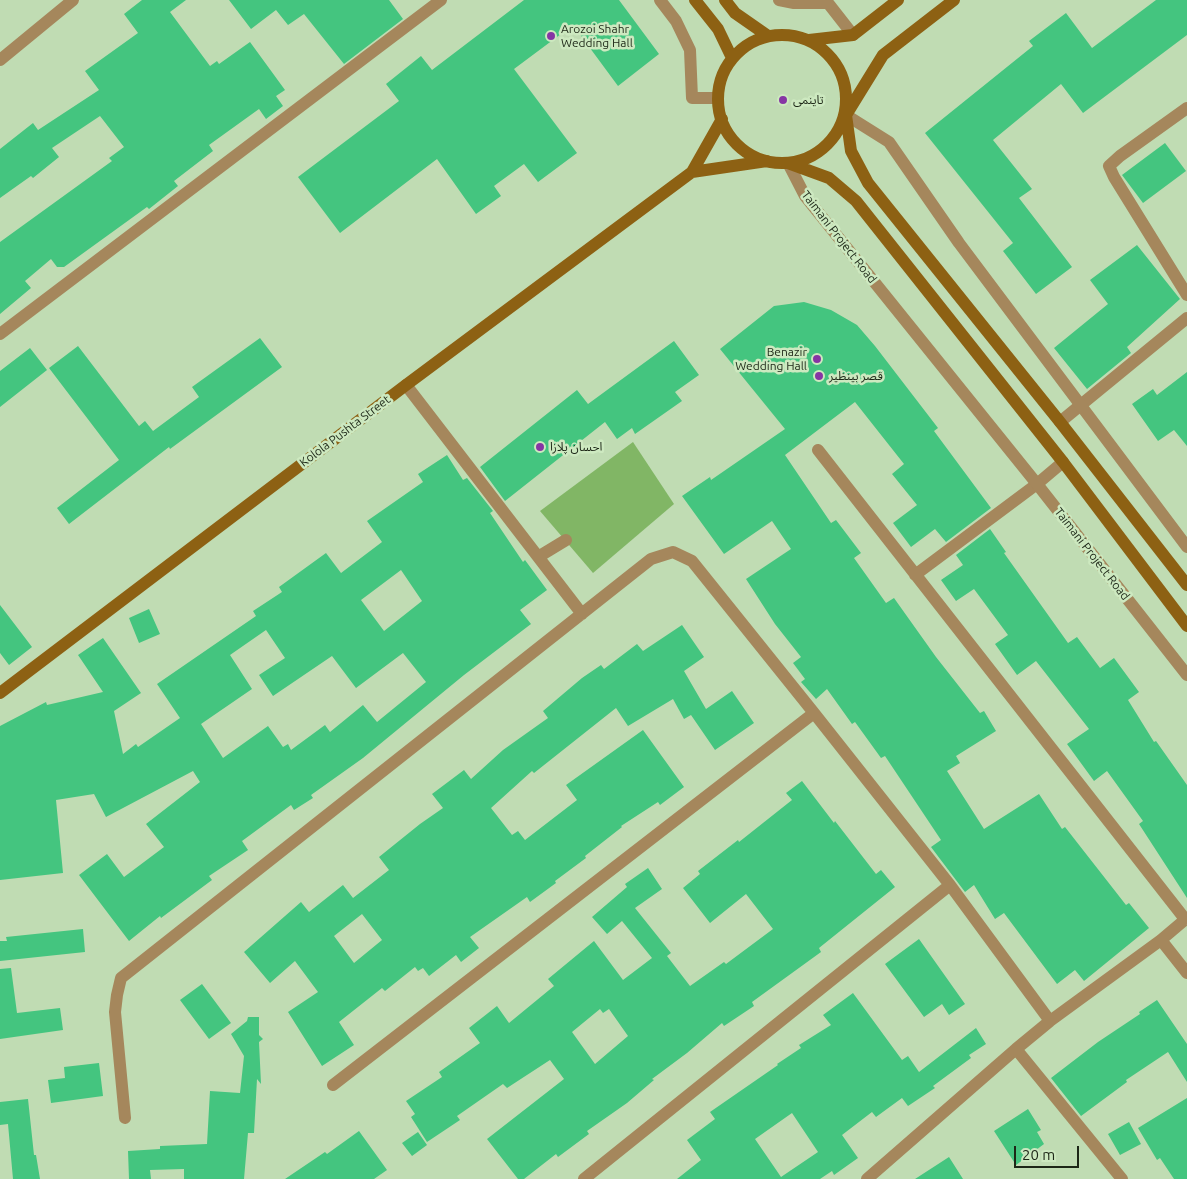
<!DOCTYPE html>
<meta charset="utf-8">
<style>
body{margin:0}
#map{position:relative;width:1187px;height:1179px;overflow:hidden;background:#c0dcb3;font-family:Ubuntu,sans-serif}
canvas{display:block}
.scale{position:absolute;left:1014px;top:1146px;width:65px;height:22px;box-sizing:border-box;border:2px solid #1d2717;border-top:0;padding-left:6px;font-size:15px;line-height:18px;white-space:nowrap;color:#1d2717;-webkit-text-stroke:4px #cde9c0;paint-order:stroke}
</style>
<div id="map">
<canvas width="1187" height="1179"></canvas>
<div class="scale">20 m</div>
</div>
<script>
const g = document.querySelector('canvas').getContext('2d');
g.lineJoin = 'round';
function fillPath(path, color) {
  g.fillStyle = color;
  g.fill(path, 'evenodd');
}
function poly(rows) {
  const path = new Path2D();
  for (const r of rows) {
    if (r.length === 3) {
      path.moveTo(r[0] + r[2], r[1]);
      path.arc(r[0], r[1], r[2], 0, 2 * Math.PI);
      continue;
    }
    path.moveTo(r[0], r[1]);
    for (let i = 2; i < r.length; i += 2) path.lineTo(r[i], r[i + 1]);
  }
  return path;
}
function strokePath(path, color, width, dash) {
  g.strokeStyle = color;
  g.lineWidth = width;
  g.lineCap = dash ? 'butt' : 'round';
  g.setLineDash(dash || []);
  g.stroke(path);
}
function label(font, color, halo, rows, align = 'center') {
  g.font = font + ' Ubuntu,"Noto Sans Arabic",sans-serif';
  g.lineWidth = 5;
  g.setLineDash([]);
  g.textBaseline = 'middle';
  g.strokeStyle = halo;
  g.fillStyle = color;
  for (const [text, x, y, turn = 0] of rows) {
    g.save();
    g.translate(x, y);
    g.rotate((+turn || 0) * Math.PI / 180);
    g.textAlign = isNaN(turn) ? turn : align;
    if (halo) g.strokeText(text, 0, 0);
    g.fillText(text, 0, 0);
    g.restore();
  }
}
fillPath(poly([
 [633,442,674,504,593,573,540,511]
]), '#81b665');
fillPath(poly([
 [142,0,186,0,170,12,210,66,217,61,219,64,250,42,285,90,276,96,283,106,266,119,259,109,209,145,213,151,174,181,178,186,149,209,147,207,64,267,57,267,51,259,25,281,31,288,0,314,0,242,112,161,109,158,124,147,100,116,52,148,59,157,33,178,31,176,0,198,0,149,33,123,38,130,99,90,85,71,138,33,124,14],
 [229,0,389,0,403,19,344,64,304,14,288,25,276,10,251,29],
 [524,0,619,0,659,54,618,86,573,25,514,69,577,153,538,182,524,164,494,186,501,196,476,214,437,159,340,233,298,177,399,101,386,84,421,56,432,70],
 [1156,0,1187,0,1187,35,1083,113,1061,84,993,140,1032,189,1019,198,1072,267,1036,294,1003,251,1013,243,925,133,1033,46,1029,41,1066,13,1092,48],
 [1165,143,1186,171,1143,203,1122,175],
 [1137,245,1180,299,1127,347,1131,353,1087,389,1054,348,1108,304,1090,280],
 [804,302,831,310,857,325,875,346,938,428,934,431,991,508,946,542,935,529,911,547,893,523,917,505,892,474,904,464,855,402,785,455,831,523,836,520,861,553,854,558,886,603,894,598,936,657,980,713,984,711,996,731,956,756,960,763,947,771,984,829,1039,794,1062,829,1065,827,1126,905,1129,903,1149,928,1084,981,1075,970,1057,984,1004,913,995,919,974,885,965,892,931,847,941,840,885,756,881,758,855,722,852,724,827,689,816,699,801,682,805,679,793,663,801,657,775,624,746,579,791,549,772,521,724,554,682,496,710,477,711,480,785,429,720,349,774,306],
 [260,338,282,367,170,449,169,447,69,524,57,508,119,460,49,368,78,346,139,426,145,421,153,431,199,397,192,387],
 [674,341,699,375,675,392,682,401,635,434,632,428,617,439,605,422,505,501,480,467,577,390,588,404],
 [30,348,47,370,0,407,0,371],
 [1187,372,1187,446,1174,430,1158,441,1132,404,1153,389,1157,395],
 [447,455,463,480,467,478,493,511,490,513,523,562,525,560,547,590,520,610,531,624,464,675,363,758,311,795,313,798,294,810,291,805,242,841,248,850,209,876,212,880,161,918,160,916,129,941,79,875,107,854,124,877,164,847,146,824,200,782,193,771,106,817,94,794,56,800,63,873,0,880,0,726,46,702,47,705,103,692,78,655,103,638,141,693,114,711,123,754,136,744,138,747,180,718,157,684,256,616,253,611,282,592,279,587,326,553,341,573,382,542,367,521,423,482,418,474],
 [401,570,422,601,384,631,361,600],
 [266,630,285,658,259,675,273,696,332,656,356,688,403,653,426,682,377,722,363,705,330,732,325,725,291,750,288,744,283,747,268,726,223,758,201,724,252,689,230,655],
 [990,529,1006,552,1004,553,1068,643,1077,637,1100,668,1114,658,1139,692,1128,700,1154,742,1156,741,1187,785,1187,898,1139,824,1143,821,1107,771,1094,781,1067,744,1089,729,1036,661,1017,675,995,644,1008,635,974,589,956,601,941,580,963,565,956,555],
 [0,605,32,647,9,665,0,653],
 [149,609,160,634,139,643,129,618],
 [682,625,704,657,684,671,706,709,732,691,754,723,715,750,691,715,684,719,673,699,628,726,616,708,534,773,532,771,491,808,512,835,518,831,525,840,577,800,566,785,643,730,684,787,660,805,658,802,621,826,622,827,585,856,586,858,555,881,556,883,530,902,527,897,470,937,479,948,461,962,456,955,429,976,423,968,418,971,415,967,385,991,382,988,339,1022,354,1045,322,1066,288,1012,318,992,295,961,270,983,244,952,301,902,309,912,343,885,353,898,389,870,379,857,420,824,443,808,432,794,464,770,471,779,503,750,548,718,543,711,582,678,601,665,604,669,637,644,643,651],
 [362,914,382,940,354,963,334,936],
 [802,781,834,823,835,821,876,874,881,870,895,887,819,948,821,952,752,1002,754,1006,724,1026,722,1023,687,1053,652,1079,654,1080,627,1103,587,1131,589,1134,558,1157,556,1154,524,1179,518,1179,487,1139,564,1079,550,1060,507,1088,503,1084,457,1116,460,1120,427,1142,411,1117,415,1114,406,1101,442,1077,439,1072,480,1043,469,1028,497,1006,509,1023,554,986,548,979,594,941,623,980,652,958,622,921,607,934,592,917,627,887,625,884,648,868,662,889,635,908,671,953,667,956,690,986,724,962,726,964,773,929,746,894,710,923,683,888,700,874,698,871,738,840,739,842,792,800,786,793],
 [600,1009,603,1013,609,1009,628,1036,595,1064,572,1032],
 [83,929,85,952,0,961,0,941,7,941,6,937],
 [919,939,965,1004,949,1015,942,1004,924,1017,885,964],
 [11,968,17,1013,60,1008,63,1030,0,1039,0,969],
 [202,984,231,1023,209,1039,180,1000],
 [853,993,902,1060,908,1056,919,1072,976,1028,986,1044,969,1055,971,1058,933,1086,935,1088,908,1106,902,1098,876,1117,872,1112,842,1135,858,1158,834,1175,832,1171,820,1179,677,1179,701,1160,687,1140,715,1119,710,1112,778,1065,777,1064,801,1048,799,1045,831,1025,823,1015],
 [792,1113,818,1152,781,1177,755,1139],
 [1157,1000,1187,1044,1187,1082,1168,1052,1126,1080,1127,1082,1081,1116,1051,1078,1098,1042,1140,1014,1139,1012],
 [248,1017,259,1017,259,1035,263,1039,259,1042,261,1084,257,1079,254,1133,248,1133,244,1179,184,1179,184,1169,150,1170,151,1179,129,1179,128,1151,160,1149,160,1146,207,1144,210,1091,240,1093,244,1056,231,1034,247,1021],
 [99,1063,103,1096,51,1103,48,1080,65,1078,64,1067],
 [1187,1098,1187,1179,1174,1179,1160,1158,1157,1160,1138,1128],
 [28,1099,34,1155,36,1155,40,1179,13,1179,8,1124,0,1125,0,1102],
 [1028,1109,1041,1130,1037,1132,1044,1144,1016,1165,994,1131],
 [1129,1122,1141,1144,1120,1155,1108,1134],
 [359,1131,387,1170,374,1179,285,1179,325,1152,327,1154],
 [418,1132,427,1145,412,1156,402,1143],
 [949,1157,963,1179,915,1179]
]), '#44c57f');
strokePath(poly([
 [660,0,676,21,690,50,692,98,718,98],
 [779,0,794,3,828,3,853,35],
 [0,60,73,0],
 [1187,108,1120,156,1109,166,1114,177,1187,295],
 [0,334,441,0],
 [406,385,582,614],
 [1060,422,1187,318],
 [818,450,1185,919],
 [538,557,566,540],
 [915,575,1037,484,1063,462],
 [1161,940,1187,973],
 [1016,1049,1122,1179],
 [333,1085,814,713],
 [125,1118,115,1012,117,995,121,978,651,559,673,552,692,561,814,713,950,885,1050,1021],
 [584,1179,950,885],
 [867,1179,1016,1049,1050,1021,1161,940,1187,918]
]), '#a5875c', 12);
strokePath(poly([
 [846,115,889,142,959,243,1187,547],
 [788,163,805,196,1037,484,1187,675]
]), '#a5875c', 12);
strokePath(poly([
 [695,0,718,29,732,58],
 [725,0,735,13,768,36],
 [954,0,883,55,846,115,851,151,868,183,1060,422,1187,585],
 [782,99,64],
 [809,40,853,35,898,0],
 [788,163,829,178,856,201,1063,462,1187,626],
 [692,172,767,161],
 [0,693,406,385,692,172,722,119]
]), '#8d6113', 12);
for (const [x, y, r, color] of [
 [551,36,5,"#8635a4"],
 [783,100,5,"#8635a4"],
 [817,359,5,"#8635a4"],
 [819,376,5,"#8635a4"],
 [540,447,5,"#8635a4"]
]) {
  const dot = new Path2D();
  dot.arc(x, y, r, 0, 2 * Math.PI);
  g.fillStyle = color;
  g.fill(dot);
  strokePath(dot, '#cde9c0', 2);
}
label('12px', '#1d2717', '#cde9c0', [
 ["Arozoi Shahr",561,29],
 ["Wedding Hall",561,43],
 ["تاینمی",793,100],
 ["Benazir",807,352,"right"],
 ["Wedding Hall",807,366,"right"],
 ["قصر بینظیر",829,376],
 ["احسان پلازا",550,447]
], 'left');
label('12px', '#1d2717', '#cde9c0', [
 ["Taimani Project Road",839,237,52],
 ["Kolola Pushta Street",345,431,-37],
 ["Taimani Project Road",1092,554,52]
]);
</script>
